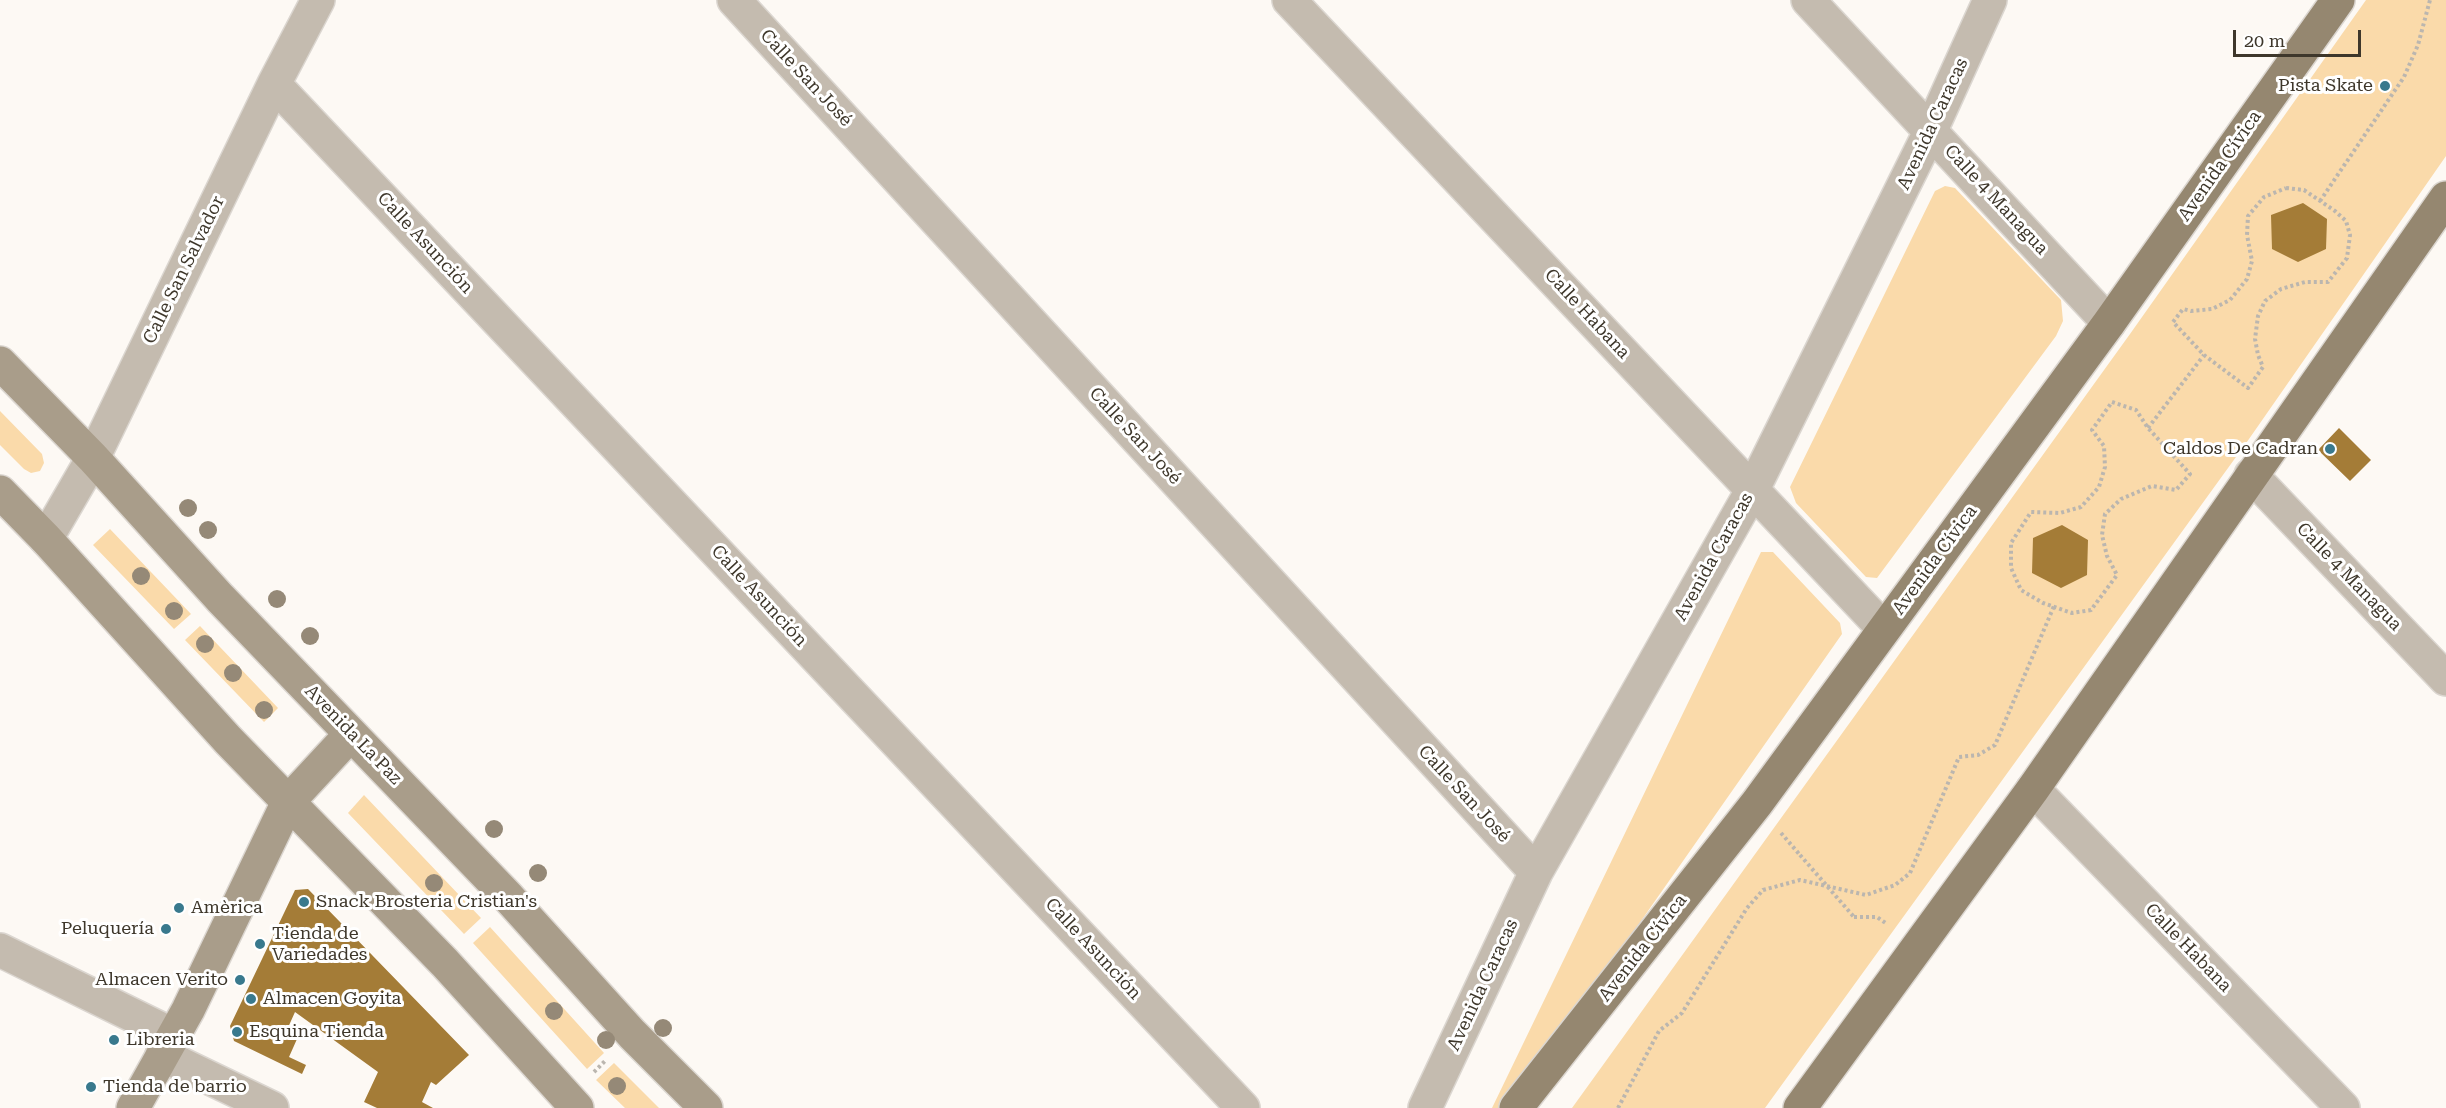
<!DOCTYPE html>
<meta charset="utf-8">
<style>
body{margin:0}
#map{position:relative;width:2446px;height:1108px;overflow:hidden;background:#fdf9f4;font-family:"Roboto Serif",serif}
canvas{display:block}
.scale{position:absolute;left:2233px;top:30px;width:128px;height:27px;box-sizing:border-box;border:3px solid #3e372b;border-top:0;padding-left:8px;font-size:18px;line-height:21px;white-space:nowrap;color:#3e372b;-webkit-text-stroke:4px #fff;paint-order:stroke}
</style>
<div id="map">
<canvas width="2446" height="1108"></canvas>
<div class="scale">20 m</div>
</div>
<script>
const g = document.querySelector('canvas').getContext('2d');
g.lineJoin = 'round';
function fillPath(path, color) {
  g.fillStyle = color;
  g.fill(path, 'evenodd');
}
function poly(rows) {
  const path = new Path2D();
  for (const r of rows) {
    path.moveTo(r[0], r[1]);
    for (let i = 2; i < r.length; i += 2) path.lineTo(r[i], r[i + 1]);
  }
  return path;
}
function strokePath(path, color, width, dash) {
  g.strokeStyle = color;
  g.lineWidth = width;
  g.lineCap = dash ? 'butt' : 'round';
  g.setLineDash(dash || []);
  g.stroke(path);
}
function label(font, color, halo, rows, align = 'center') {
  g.font = font + ' "Roboto Serif",serif';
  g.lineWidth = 6;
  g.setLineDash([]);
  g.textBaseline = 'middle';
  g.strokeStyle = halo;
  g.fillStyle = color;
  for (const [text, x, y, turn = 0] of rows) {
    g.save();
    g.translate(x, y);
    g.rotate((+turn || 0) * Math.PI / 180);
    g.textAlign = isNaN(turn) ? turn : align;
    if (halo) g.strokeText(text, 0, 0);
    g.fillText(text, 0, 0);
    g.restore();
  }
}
fillPath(poly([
 [2366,0,2446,0,2446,156,2249,439,1765,1108,1572,1108,2130,334],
 [1945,186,1955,188,2061,300,2063,321,2056,336,1877,578,1866,577,1796,503,1790,487,1935,191],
 [0,411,42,454,44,463,40,471,31,473,24,469,0,445],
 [110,529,191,614,174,629,93,545],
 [1761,552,1773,552,1840,623,1842,634,1510,1108,1492,1108],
 [200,626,278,708,264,722,185,640],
 [364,795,481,918,464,934,348,813],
 [490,927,604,1053,587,1069,473,943],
 [614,1063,659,1108,625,1108,596,1080]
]), '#fadaaa');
fillPath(poly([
 [2303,203,2327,219,2326,249,2298,262,2272,249,2271,215],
 [2339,428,2371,460,2350,481,2318,450],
 [2062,525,2088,540,2087,575,2061,588,2032,573,2033,538],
 [308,889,469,1055,436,1085,431,1082,422,1102,433,1108,377,1108,364,1102,378,1072,295,1012,286,1032,297,1039,289,1057,306,1065,302,1074,234,1041,230,1026,295,890]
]), '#a47c37');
const street = poly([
 [734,0,1536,872],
 [1289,0,1884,629],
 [1808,0,2109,323],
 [274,84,1243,1108],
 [2251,475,2446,679],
 [46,539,93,458,274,84,318,0],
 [2033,789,2343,1108],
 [0,950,173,1035],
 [162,1055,272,1108],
 [1425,1108,1536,872,1753,489,1931,130,1990,0]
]);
const secondary = poly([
 [0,363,93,458,220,598,509,898,632,1034,706,1108],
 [0,492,46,539,228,740,445,963,577,1108],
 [133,1108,188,1010,288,802,351,734]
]);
const primary = poly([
 [1516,1108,1757,803,2109,323,2338,0],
 [1800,1108,2033,789,2446,198]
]);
strokePath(street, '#dbd6d0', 36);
strokePath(secondary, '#dbd6d0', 36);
strokePath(primary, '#dbd6d0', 36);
strokePath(poly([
 [2286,188,2304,190,2335,211,2346,221,2350,235,2347,258,2328,282,2305,282,2281,289,2265,301,2258,316,2255,339,2258,355,2263,367,2248,388,2204,355,2173,322,2183,309,2191,311,2212,309,2230,300,2247,279,2252,261,2247,235,2248,216,2264,197,2286,188],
 [2320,201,2404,77,2418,45,2430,0],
 [2112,402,2136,410,2148,428,2190,474,2176,490,2152,486,2121,499,2105,514,2102,535,2107,556,2117,575,2091,610,2072,613,2043,603,2021,590,2011,568,2011,543,2031,512,2060,513,2081,507,2099,487,2105,467,2104,446,2092,430,2112,402],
 [2148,428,2204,355],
 [1781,833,1800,855],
 [1854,917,1877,917,1887,924],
 [594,1072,606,1060],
 [1618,1108,1659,1031,1682,1013,1747,908,1763,890,1800,880,1866,895,1895,885,1910,873,1959,757,1978,755,1995,745,2054,606]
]), '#bbb6af', 4, [3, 3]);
strokePath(street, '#c4bbaf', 33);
strokePath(secondary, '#a99d8a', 33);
strokePath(primary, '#958770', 33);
strokePath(poly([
 [1800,855,1854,917]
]), '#bbb6af', 4, [3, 3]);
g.fillStyle = '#958977';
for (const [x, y] of [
 [188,508],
 [208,530],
 [141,576],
 [277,599],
 [174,611],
 [310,636],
 [205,644],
 [233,673],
 [264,710],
 [494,829],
 [538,873],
 [434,883],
 [554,1011],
 [663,1028],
 [606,1040],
 [617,1086]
]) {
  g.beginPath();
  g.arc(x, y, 9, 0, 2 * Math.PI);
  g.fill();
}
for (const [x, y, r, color] of [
 [2385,86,6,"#39798d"],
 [2330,449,6,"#39798d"],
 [304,902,6,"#39798d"],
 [179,908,6,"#39798d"],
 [166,929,6,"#39798d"],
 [260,944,6,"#39798d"],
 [240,980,6,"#39798d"],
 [251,999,6,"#39798d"],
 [237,1032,6,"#39798d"],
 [114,1040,6,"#39798d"],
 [91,1087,6,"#39798d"]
]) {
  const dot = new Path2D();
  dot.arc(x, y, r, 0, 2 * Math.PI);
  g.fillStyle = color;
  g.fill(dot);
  strokePath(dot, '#fff', 2);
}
label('18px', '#3e372b', '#fff', [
 ["Calle San José",806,78,47],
 ["Avenida Caracas",1933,124,-65],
 ["Avenida Cívica",2220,166,-55],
 ["Calle 4 Managua",1996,200,47],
 ["Calle Asunción",425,243,47],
 ["Calle San Salvador",184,270,-64],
 ["Calle Habana",1587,314,47],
 ["Calle San José",1135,436,47],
 ["Avenida Caracas",1714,557,-61],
 ["Avenida Cívica",1935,560,-54],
 ["Calle 4 Managua",2349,577,46],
 ["Calle Asunción",759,596,47],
 ["Avenida La Paz",353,735,46],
 ["Calle San José",1464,794,47],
 ["Avenida Cívica",1643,948,-52],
 ["Calle Habana",2188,948,46],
 ["Calle Asunción",1093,949,47],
 ["Avenida Caracas",1483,985,-65]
]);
label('18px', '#3e372b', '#fff', [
 ["Pista Skate",2373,86,"right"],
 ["Caldos De Cadran",2318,449,"right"],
 ["Snack Brosteria Cristian's",316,902],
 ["Amèrica",191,908],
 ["Peluquería",154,929,"right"],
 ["Tienda de",272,934],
 ["Variedades",272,955],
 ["Almacen Verito",228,980,"right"],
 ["Almacen Goyita",263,999],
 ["Esquina Tienda",249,1032],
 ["Libreria",126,1040],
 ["Tienda de barrio",103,1087]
], 'left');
</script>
